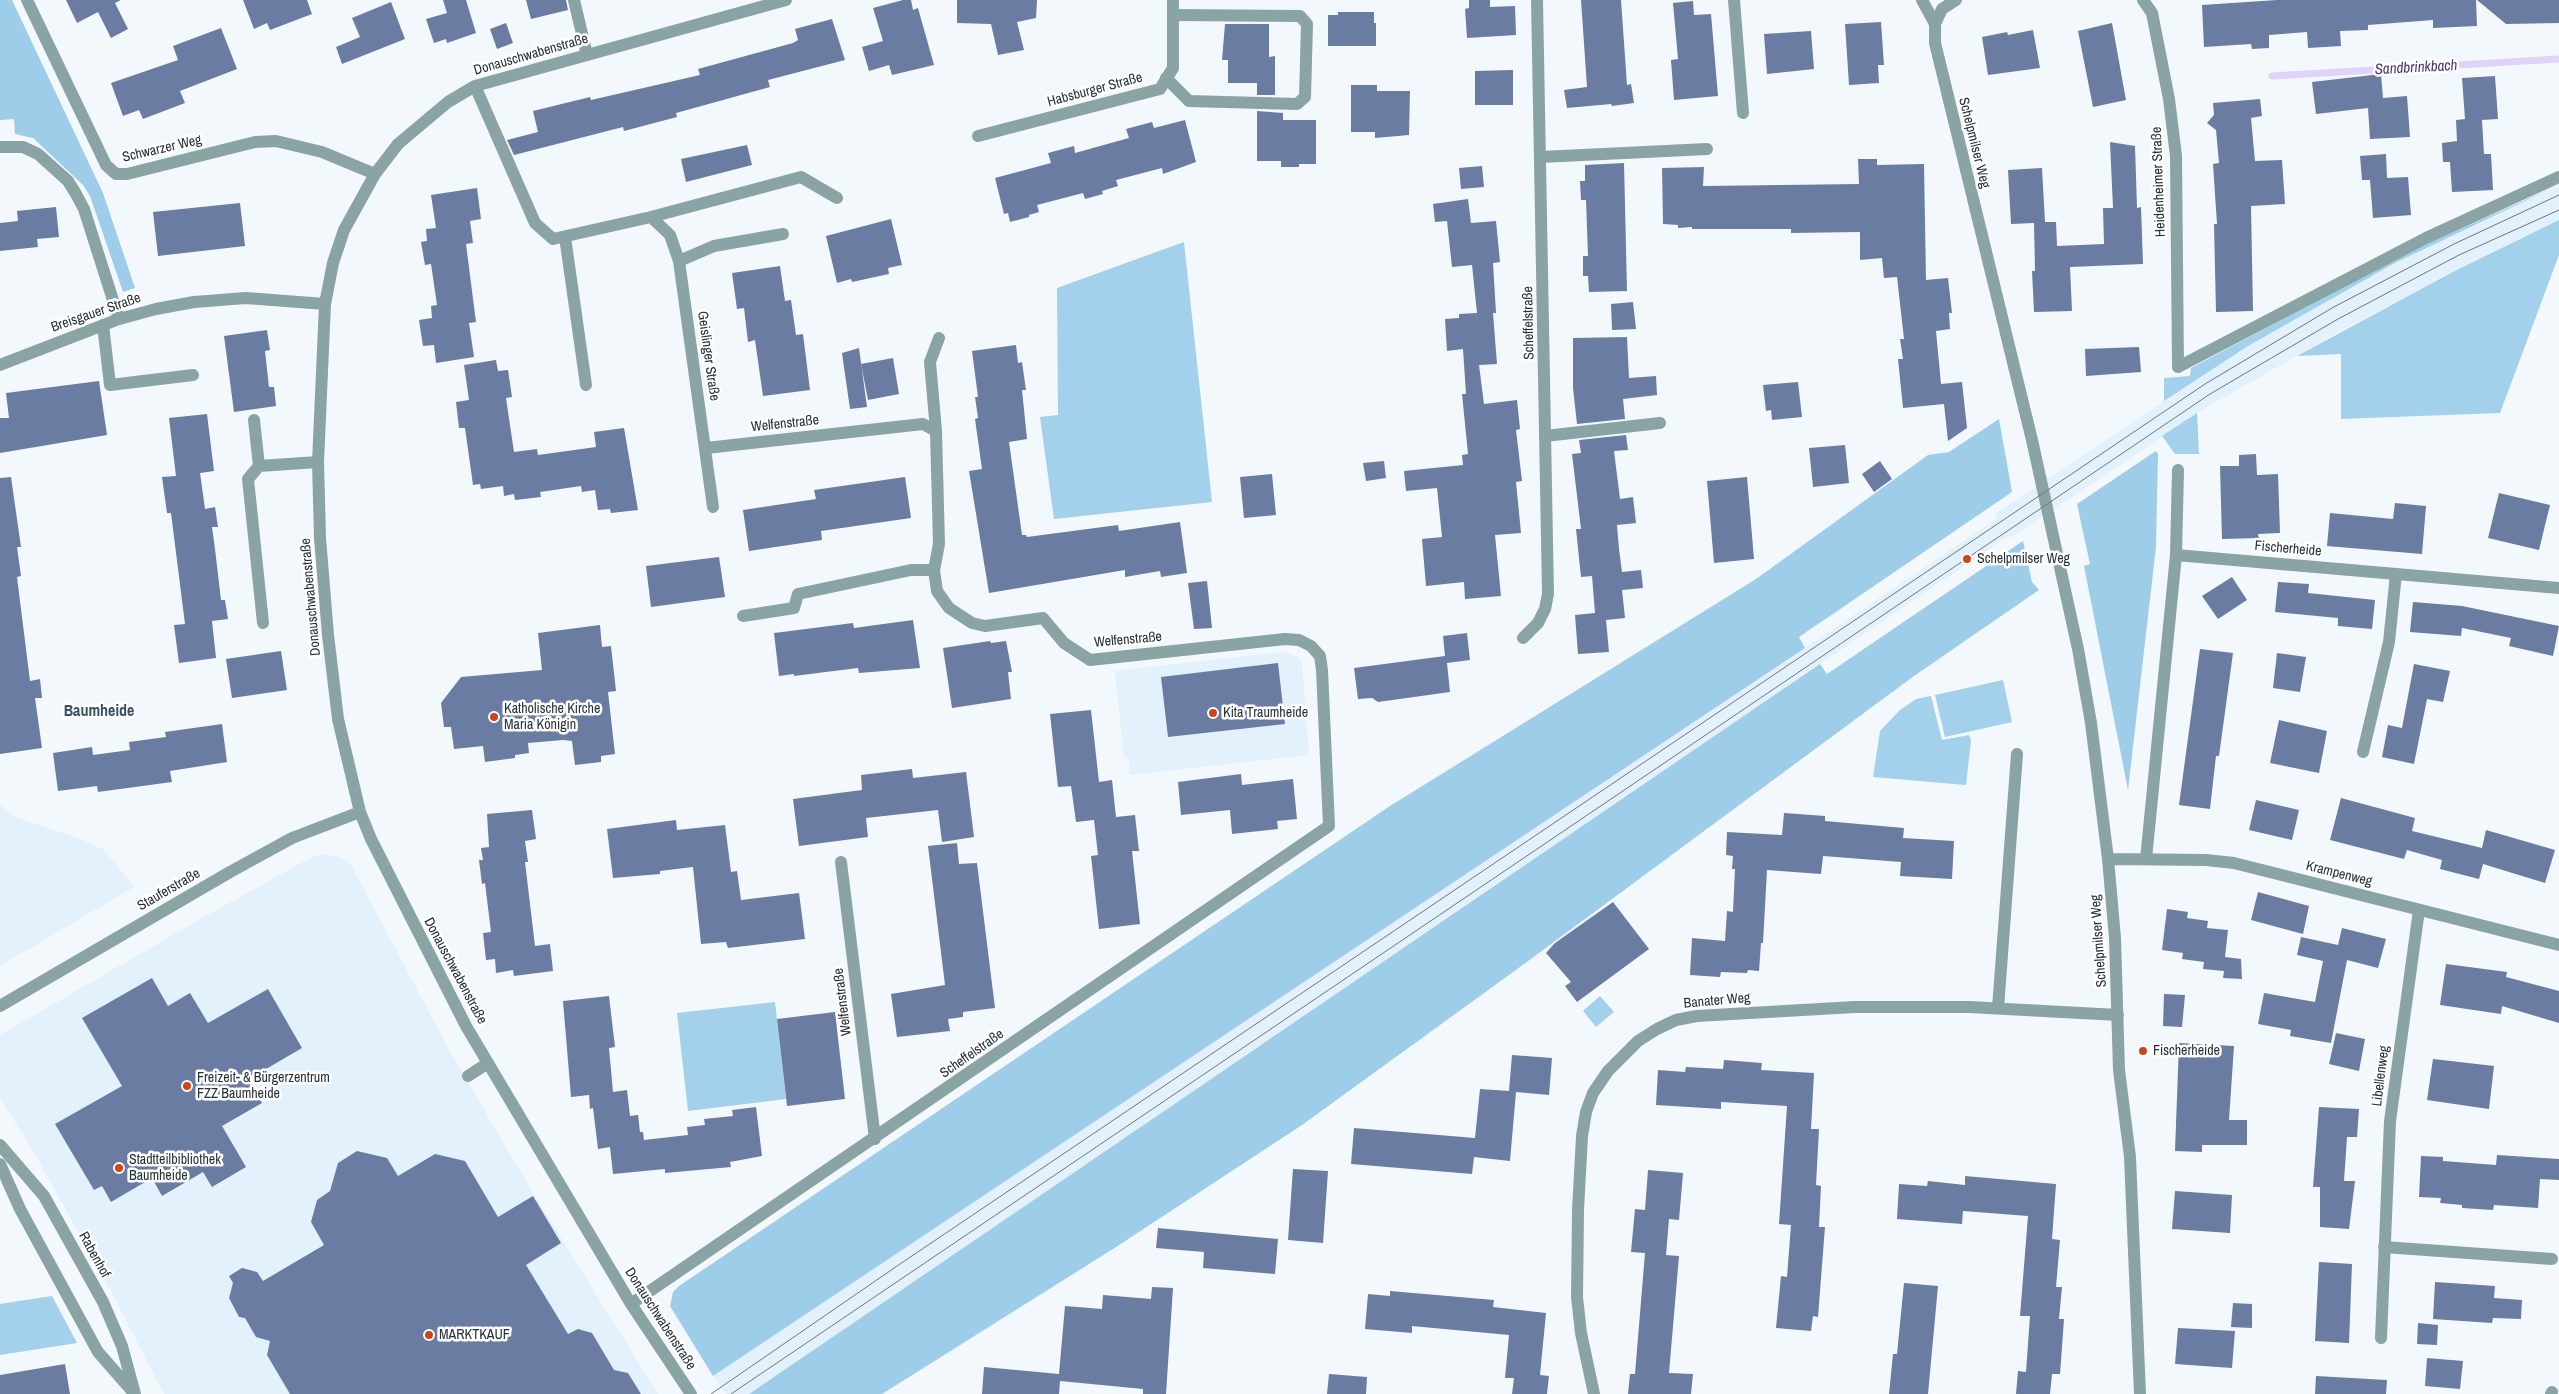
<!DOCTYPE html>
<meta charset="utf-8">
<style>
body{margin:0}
canvas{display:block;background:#f2f8fb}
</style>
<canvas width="2559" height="1394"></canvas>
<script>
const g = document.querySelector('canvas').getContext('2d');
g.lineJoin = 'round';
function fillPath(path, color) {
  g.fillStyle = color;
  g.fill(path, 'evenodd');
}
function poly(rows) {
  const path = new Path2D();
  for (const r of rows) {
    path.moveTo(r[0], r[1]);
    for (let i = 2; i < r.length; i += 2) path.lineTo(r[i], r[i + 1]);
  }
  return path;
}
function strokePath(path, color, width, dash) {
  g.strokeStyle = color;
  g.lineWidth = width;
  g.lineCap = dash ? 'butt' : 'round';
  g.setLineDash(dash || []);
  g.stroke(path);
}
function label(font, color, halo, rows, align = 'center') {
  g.font = font + ' "Archivo Narrow",sans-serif';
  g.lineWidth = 5;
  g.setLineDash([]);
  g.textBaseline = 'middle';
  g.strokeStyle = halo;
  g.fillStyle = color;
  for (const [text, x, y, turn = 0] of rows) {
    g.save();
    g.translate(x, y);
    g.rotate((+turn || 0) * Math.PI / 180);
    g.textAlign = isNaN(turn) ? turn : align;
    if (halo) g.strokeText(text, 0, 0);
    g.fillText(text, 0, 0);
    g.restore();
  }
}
fillPath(poly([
 [2559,186,2559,220,2342,330,2197,413,2010,538,2008,536,1820,664,749,1394,726,1394,713,1376,1805,648,1998,518,1995,514,2194,381,2248,346,2395,263],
 [1282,652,1297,657,1302,664,1309,755,1130,775,1129,757,1124,758,1115,671],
 [0,805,14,817,81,839,104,850,134,887,0,966],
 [325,855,341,857,351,865,447,1046,521,1173,658,1394,164,1394,113,1295,35,1154,0,1098,0,1035,197,921,314,856]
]), '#e2f1fb');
fillPath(poly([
 [2559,185,2395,263,2248,346,2164,401,2164,378,2190,376,2191,368,2349,284,2431,242],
 [2559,220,2559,255,2500,413,2341,419,2341,354,2297,356,2453,272],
 [1184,242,1212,502,1054,519,1040,417,1058,415,1057,288],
 [2197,413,2199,454,2175,454,2162,436],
 [2003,680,2012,722,1945,737,1935,695],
 [1931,696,1942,740,1969,735,1971,741,1966,785,1873,777,1880,731,1900,710,1916,699],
 [1600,996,1614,1012,1596,1027,1583,1011],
 [775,1002,786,1099,688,1111,677,1013],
 [52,1296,77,1343,0,1355,0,1304]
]), '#a3d0ea');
fillPath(poly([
 [0,0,12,0,103,193,135,288,123,292,90,196,83,185,33,138,15,134,14,119,0,120],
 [1999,419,2012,492,1799,637,1805,648,713,1376,670,1306,673,1292,679,1286,1390,806,1756,579,1928,455,1949,452],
 [2156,451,2158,454,2156,547,2128,790,2084,566,2090,564,2077,504],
 [2023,541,2032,582,2039,590,1914,676,1520,967,1302,1125,1113,1249,882,1394,749,1394,1820,664,1827,674]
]), '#9dcde8');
strokePath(poly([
 [2272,76,2559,59]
]), '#dfd4f8', 7);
fillPath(poly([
 [66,0,121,0,115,3,128,29,111,38,98,12,77,23],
 [243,0,307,0,312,14,270,30,267,23,254,29],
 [443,0,466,0,476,33,447,43,446,39,434,43,426,19,447,13],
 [526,0,566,0,568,10,531,19],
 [903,0,911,0,913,10,918,8,934,65,892,75,889,65,869,71,862,47,883,41,873,8],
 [957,0,1037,0,1036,18,1017,22,1024,50,998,55,991,24,957,23],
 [1469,0,1490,0,1490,7,1515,6,1516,35,1467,38,1465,9,1469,8],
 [1581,0,1621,0,1627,85,1631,84,1634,103,1612,106,1611,104,1567,108,1564,90,1587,87],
 [2277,0,2476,0,2477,26,2433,28,2433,20,2368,25,2368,30,2340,31,2341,46,2308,48,2307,32,2269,35,2269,48,2252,49,2251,44,2204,47,2202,5],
 [2477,0,2559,0,2559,23,2506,24],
 [1693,1,1694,15,1711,14,1718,96,1674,100,1671,60,1678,59,1673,3],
 [391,2,405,39,342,64,336,47,360,37,352,18],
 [1338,12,1374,12,1374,23,1376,23,1376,46,1328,46,1328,15,1338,15],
 [832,19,845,60,768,80,770,87,676,113,677,117,624,131,623,127,514,155,507,140,538,132,533,111,590,97,591,100,700,75,698,69,793,43,798,40,795,29],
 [1881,22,1884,65,1878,65,1879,83,1849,85,1845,24],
 [506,23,513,43,497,49,490,29],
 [2112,23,2126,100,2093,107,2078,31],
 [1225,24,1269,24,1269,57,1275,56,1275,95,1257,95,1257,83,1228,83,1228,60,1222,60],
 [221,28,237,69,180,91,185,103,143,119,139,110,123,116,111,83,178,60,173,46],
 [2033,30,2040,68,1988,75,1982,37,2007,32,2008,35],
 [1811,31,1814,69,1767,74,1764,34],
 [1513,70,1513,105,1475,105,1475,71],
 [2381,74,2383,98,2407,96,2410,137,2370,139,2368,108,2316,114,2312,82],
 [2495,76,2498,119,2482,120,2484,154,2491,154,2493,190,2452,192,2450,162,2443,162,2442,143,2457,141,2456,120,2465,119,2462,78],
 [1351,85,1377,85,1377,91,1410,91,1409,135,1375,138,1375,132,1351,132],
 [2260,99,2262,116,2251,118,2255,161,2282,160,2285,204,2251,206,2253,311,2216,312,2214,224,2217,224,2213,164,2219,163,2216,130,2207,123,2214,115,2213,103],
 [1257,111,1283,113,1283,120,1316,120,1316,164,1299,164,1299,167,1281,167,1281,161,1257,161],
 [1185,120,1196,162,1163,174,1162,168,1116,180,1118,186,1102,191,1103,194,1085,199,1083,193,1037,205,1039,212,1029,215,1029,217,1010,222,1008,213,1004,214,995,178,1051,163,1048,153,1074,146,1075,153,1129,138,1126,129,1152,122,1154,128],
 [2110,142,2135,146,2137,208,2141,207,2143,264,2070,267,2072,311,2034,312,2032,271,2035,271,2034,223,2011,224,2008,170,2042,168,2045,222,2056,222,2057,246,2104,244,2103,208,2113,208],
 [747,145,752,165,686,182,681,159],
 [2386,154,2387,178,2408,177,2411,215,2373,218,2370,180,2362,180,2360,156],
 [1858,159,1877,159,1877,165,1924,164,1926,280,1948,278,1952,313,1949,313,1950,329,1936,331,1941,384,1962,382,1967,428,1948,441,1944,404,1903,408,1898,359,1903,359,1900,339,1904,339,1897,277,1884,278,1882,258,1860,260,1860,232,1791,233,1791,229,1692,229,1692,227,1678,228,1678,225,1663,224,1662,168,1704,167,1703,186,1859,184],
 [1624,163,1627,291,1589,292,1588,276,1583,276,1583,256,1588,256,1586,200,1581,200,1580,181,1585,181,1585,165],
 [1482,166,1484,187,1461,189,1459,168],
 [477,188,481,219,470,221,473,243,466,244,476,322,469,323,474,357,436,363,434,345,423,346,419,320,432,318,431,306,437,305,431,264,425,265,421,242,427,241,426,229,436,228,431,195],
 [1468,199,1471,223,1496,221,1500,262,1493,263,1496,313,1493,313,1497,364,1479,365,1484,404,1517,400,1520,429,1516,430,1522,481,1516,482,1521,533,1495,535,1501,596,1465,599,1464,582,1426,586,1422,539,1442,537,1437,488,1406,491,1404,471,1463,465,1462,455,1468,454,1462,394,1466,394,1463,349,1447,351,1445,319,1459,318,1459,314,1477,313,1472,265,1452,267,1447,221,1435,222,1433,204],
 [240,203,245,246,158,256,153,212],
 [56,207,59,237,37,239,38,247,0,251,0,223,18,221,17,211],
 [891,219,902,265,888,268,889,274,852,282,851,279,837,283,826,236],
 [780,266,785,301,791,300,796,335,803,334,810,390,763,396,755,340,748,342,744,308,737,309,732,273],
 [1633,302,1636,329,1612,330,1611,304],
 [267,330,270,350,265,351,269,387,274,387,276,406,234,412,224,336],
 [1627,337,1629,378,1656,376,1657,395,1623,399,1625,419,1577,424,1573,388,1573,338],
 [1016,345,1018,363,1022,362,1026,390,1022,390,1027,439,1009,442,1022,535,1026,535,1027,537,1118,525,1119,531,1180,522,1187,573,1161,577,1160,571,1125,577,1125,570,989,593,969,471,982,469,975,419,978,418,975,397,978,397,972,351],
 [2139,347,2141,372,2086,376,2085,349],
 [859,348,867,407,850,409,842,353],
 [893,358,899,394,868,400,861,364],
 [496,360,498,371,508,370,512,397,506,398,514,452,537,449,538,455,596,447,594,432,624,428,638,510,611,513,610,509,598,510,595,490,582,492,581,486,540,492,541,497,515,500,514,494,504,496,503,486,481,489,480,484,473,485,465,428,459,428,456,402,469,400,464,365],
 [99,381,107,435,0,453,0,418,9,418,6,393],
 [1798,382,1802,417,1772,420,1771,410,1766,411,1763,385],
 [207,414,214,471,200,473,205,509,215,507,218,527,212,527,215,549,221,600,225,600,228,619,212,621,216,658,179,663,174,625,185,624,171,513,167,513,162,477,176,476,169,418],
 [1626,435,1628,450,1614,451,1620,499,1633,497,1636,523,1617,525,1619,549,1622,572,1641,570,1643,588,1622,590,1625,618,1606,620,1609,652,1578,654,1575,615,1595,613,1592,576,1581,577,1576,529,1581,529,1572,454,1581,453,1579,440],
 [1845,445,1849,483,1813,487,1809,448],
 [2256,454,2257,475,2278,474,2280,533,2258,534,2259,538,2222,539,2220,466,2239,466,2239,455],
 [1384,461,1386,478,1366,481,1363,463],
 [1880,461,1892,479,1874,492,1862,474],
 [1272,474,1276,515,1244,518,1240,477],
 [11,477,21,547,17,547,21,576,17,577,30,681,40,679,42,698,35,698,42,748,0,754,0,478],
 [905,477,911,518,821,531,822,540,749,551,743,510,816,499,814,490],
 [1747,477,1754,559,1714,563,1707,481],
 [2499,493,2550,505,2539,550,2488,538],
 [2395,503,2426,506,2422,554,2327,546,2330,513,2393,519],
 [719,557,725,597,651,607,646,566],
 [2232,577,2247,600,2218,619,2202,596],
 [1207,581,1212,628,1194,629,1188,583],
 [2278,582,2309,584,2308,593,2375,600,2372,629,2338,626,2338,618,2275,612],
 [2413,602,2462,606,2559,626,2553,656,2509,646,2511,638,2462,628,2461,636,2410,632],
 [913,620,920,668,859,673,858,668,794,676,794,674,779,676,774,633,853,623,854,628],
 [600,625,602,647,611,646,616,691,608,692,615,754,601,756,601,762,575,765,572,741,563,740,528,743,529,753,515,755,515,758,485,762,483,746,454,749,451,727,444,727,441,703,461,677,542,670,538,633],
 [1467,633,1470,660,1447,663,1450,692,1378,702,1372,698,1358,699,1354,668,1445,656,1443,636],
 [990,641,991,643,1006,641,1012,672,1008,672,1011,699,952,708,943,648],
 [2200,649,2233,653,2219,756,2216,756,2210,809,2179,805],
 [281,651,287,690,232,698,226,659],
 [2277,653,2306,657,2300,692,2273,688],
 [1278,663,1285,724,1168,737,1161,677],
 [2414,664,2450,671,2443,702,2427,699,2414,764,2382,757,2388,725,2402,728],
 [1091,710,1099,782,1112,780,1116,817,1135,815,1139,851,1132,851,1140,924,1099,929,1091,856,1098,855,1094,820,1076,822,1071,786,1058,787,1050,714],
 [2279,720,2327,731,2319,773,2270,763],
 [222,724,227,762,170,771,172,782,98,792,97,786,58,791,53,753,92,747,93,755,130,750,129,742,166,737,165,732],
 [912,769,913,778,966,772,974,837,942,842,938,810,866,818,868,837,799,846,793,799,862,790,861,775],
 [1241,774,1242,785,1293,779,1297,819,1277,821,1278,829,1232,834,1230,810,1181,815,1178,782],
 [2341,798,2415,818,2412,831,2482,848,2486,830,2555,850,2545,883,2483,864,2479,879,2440,869,2442,860,2407,850,2404,859,2330,840],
 [2256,800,2299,810,2292,840,2249,830],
 [532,810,536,839,525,841,528,862,525,862,535,946,550,944,553,971,514,976,513,970,496,973,495,959,486,960,483,933,491,932,485,883,482,884,479,860,483,860,481,848,489,847,487,814],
 [1784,813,1825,816,1825,821,1904,828,1903,838,1954,841,1952,879,1900,876,1901,862,1823,856,1821,874,1767,870,1763,943,1761,943,1759,971,1748,970,1747,973,1721,972,1720,977,1690,975,1692,938,1725,941,1727,911,1733,912,1735,869,1732,869,1733,856,1726,855,1727,832,1782,835],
 [676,820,677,830,725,825,731,872,737,871,741,900,799,893,805,939,728,948,726,942,701,944,693,867,660,871,660,874,613,878,607,829],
 [957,843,959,864,977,863,995,1008,963,1012,963,1017,948,1019,950,1031,897,1037,891,994,945,985,928,846],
 [2258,892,2309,906,2303,934,2251,920],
 [1613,902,1649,949,1577,1002,1565,986,1571,982,1546,953,1555,943],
 [2167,909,2188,912,2187,918,2208,921,2207,928,2228,930,2225,957,2241,959,2242,979,2223,978,2224,971,2203,969,2204,962,2182,959,2183,953,2162,950],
 [2342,928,2386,939,2378,968,2347,960,2331,1043,2290,1036,2291,1030,2258,1024,2264,993,2315,1002,2323,961,2297,955,2301,937,2338,945],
 [2446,964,2507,972,2506,977,2559,991,2559,1023,2502,1006,2501,1014,2440,1005],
 [152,978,168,1006,190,993,208,1023,268,989,302,1048,249,1079,262,1103,222,1126,246,1167,212,1187,203,1172,162,1196,152,1178,111,1202,102,1186,94,1190,55,1124,122,1086,82,1018],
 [2164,994,2185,995,2182,1027,2163,1026],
 [609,996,615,1047,609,1048,613,1092,627,1090,630,1116,638,1115,640,1132,643,1132,644,1140,688,1135,687,1127,705,1125,704,1119,733,1116,732,1110,756,1107,762,1156,730,1162,731,1167,665,1173,665,1169,613,1174,610,1147,598,1149,593,1108,590,1109,589,1095,571,1097,563,1001],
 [835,1012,845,1099,787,1106,777,1019],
 [2336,1033,2365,1039,2359,1071,2329,1064],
 [2179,1043,2234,1046,2229,1120,2247,1120,2247,1145,2202,1145,2202,1152,2175,1151],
 [1512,1055,1552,1058,1549,1095,1516,1092,1510,1161,1474,1157,1472,1174,1351,1164,1354,1128,1475,1138,1480,1089,1509,1091],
 [2433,1059,2494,1066,2489,1109,2427,1100],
 [1724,1060,1762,1063,1761,1070,1814,1073,1811,1129,1819,1129,1816,1185,1821,1186,1819,1227,1825,1227,1818,1317,1813,1316,1811,1331,1776,1328,1781,1276,1787,1277,1791,1225,1779,1224,1787,1106,1721,1102,1721,1109,1656,1105,1658,1070,1685,1072,1686,1067,1723,1069],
 [2319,1107,2359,1109,2357,1137,2347,1137,2344,1181,2355,1181,2349,1229,2320,1227,2320,1187,2313,1187],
 [357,1151,387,1158,398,1176,435,1154,465,1161,498,1217,533,1196,561,1243,526,1265,568,1334,578,1329,592,1333,614,1370,628,1373,641,1394,290,1394,267,1355,270,1341,256,1337,245,1318,239,1317,229,1298,233,1283,229,1276,242,1268,257,1272,263,1281,324,1245,311,1222,317,1200,330,1191,338,1163],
 [2497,1155,2559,1159,2559,1180,2540,1179,2538,1208,2494,1205,2493,1210,2462,1208,2462,1205,2440,1203,2441,1198,2419,1197,2421,1156,2443,1157,2443,1161,2496,1165],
 [1293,1169,1328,1171,1323,1243,1288,1240],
 [1648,1170,1683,1173,1679,1220,1669,1219,1666,1255,1679,1256,1669,1373,1693,1374,1691,1394,1628,1394,1630,1374,1635,1374,1645,1253,1631,1252,1635,1209,1645,1210],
 [1965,1176,2056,1184,2052,1239,2060,1240,2056,1287,2062,1287,2059,1319,2064,1319,2060,1374,2052,1374,2050,1394,2016,1394,2018,1371,2026,1372,2030,1316,2020,1316,2028,1216,1963,1211,1962,1224,1897,1219,1899,1184,1927,1186,1928,1181,1965,1185],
 [2175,1191,2232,1195,2230,1233,2172,1229],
 [1158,1228,1278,1239,1275,1274,1203,1268,1204,1252,1156,1248],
 [2319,1262,2352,1264,2349,1343,2315,1341],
 [2435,1282,2495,1286,2494,1298,2522,1300,2521,1319,2493,1318,2492,1323,2433,1319],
 [1904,1283,1938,1286,1928,1394,1889,1394,1893,1354,1897,1354],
 [1152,1287,1173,1288,1166,1394,1143,1394,1143,1389,1060,1381,1059,1394,982,1394,984,1367,1059,1374,1065,1306,1102,1309,1103,1295,1151,1299],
 [1390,1291,1494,1300,1493,1307,1546,1313,1540,1375,1549,1376,1547,1394,1512,1394,1514,1378,1505,1378,1509,1335,1412,1326,1412,1333,1365,1329,1368,1294,1390,1296],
 [2233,1303,2252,1304,2252,1328,2231,1327],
 [2418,1323,2438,1325,2437,1345,2417,1344],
 [2178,1328,2235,1331,2232,1368,2175,1364],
 [2427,1358,2463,1361,2460,1389,2425,1386],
 [65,1364,70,1394,0,1394,0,1375],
 [1329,1374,1367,1377,1366,1394,1327,1394],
 [2316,1376,2387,1380,2386,1394,2315,1394]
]), '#6b7ca3');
strokePath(poly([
 [574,0,587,55],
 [1166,78,1189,101,1297,104,1305,97,1307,24,1300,16,1173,15],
 [0,147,23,147,38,154,68,181,76,194,84,209,119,319],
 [1541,157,1707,149],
 [565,237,586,385],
 [679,261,714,246,783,234],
 [103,325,110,385,193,375],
 [2178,367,2426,238,2559,177],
 [254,420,259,466],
 [936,431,930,362,939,338],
 [1545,436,1660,423],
 [934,570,937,591,949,608,972,623,985,626,1043,618,1064,643],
 [263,623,248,479,259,466,318,462],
 [1998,1008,2017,754],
 [468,1076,488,1063]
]), '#8aa4a5', 12);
strokePath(poly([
 [27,0,106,165,116,174,127,174,255,142,276,141,322,152,375,174],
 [1734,0,1743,113],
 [1922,0,1935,24],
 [1956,0,1942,9,1935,24,1935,43,2032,440,2078,649,2091,723,2108,859,2115,938,2119,1070,2130,1157,2140,1394],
 [2143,0,2152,13,2169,99,2176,156,2178,367],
 [475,86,535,223,553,239,651,217,801,177,837,198],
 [978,136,1160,89,1173,68,1173,0],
 [651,217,670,235,679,261,713,507],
 [0,365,119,319,156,309,194,302,246,298,325,304],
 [706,448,923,424,936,431,939,544,934,570,911,570,798,594,794,608,743,616],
 [2176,555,2559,588],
 [1523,638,1538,623,1545,609,1548,594,1537,0],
 [2363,752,2389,642,2396,574],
 [2108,859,2206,860,2234,863,2559,945],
 [2146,859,2176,555,2178,470],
 [841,862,875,1139],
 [0,1006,230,872,292,838,360,812],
 [2384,1247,2552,1259],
 [631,1304,1329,826,1322,670,1320,656,1311,646,1299,640,1285,639,1090,660,1064,643],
 [2381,1338,2390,1121,2419,910],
 [691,1394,631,1304,466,1026,371,839,360,812,338,719,328,635,320,538,318,462,325,304,333,263,344,230,375,174,398,144,448,102,475,86,786,0],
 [1594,1394,1581,1333,1577,1297,1578,1210,1582,1136,1586,1112,1593,1093,1608,1071,1638,1041,1657,1029,1676,1020,1697,1016,1855,1007,1969,1007,2118,1015],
 [2551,1394,2552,1392]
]), '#8aa4a5', 12);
strokePath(poly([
 [0,1145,44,1196,103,1302,122,1346,135,1394],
 [0,1164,20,1209,98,1352,133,1392]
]), '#8aa4a5', 12);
strokePath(poly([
 [711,1394,900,1264,2205,384,2332,308,2454,244,2559,195],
 [731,1394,2210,394,2338,319,2459,255,2559,210]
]), '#6d777c', 1);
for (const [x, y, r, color] of [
 [1967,559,5,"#ce4618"],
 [1213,713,5,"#ce4618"],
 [494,717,5,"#ce4618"],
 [2143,1051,5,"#ce4618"],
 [187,1086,5,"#ce4618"],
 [119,1168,5,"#ce4618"],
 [429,1335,5,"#ce4618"]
]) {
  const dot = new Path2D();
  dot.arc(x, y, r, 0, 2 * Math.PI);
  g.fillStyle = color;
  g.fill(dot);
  strokePath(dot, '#fff', 2);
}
label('14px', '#253138', '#fff', [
 ["Donauschwabenstraße",531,55,-16],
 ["Habsburger Straße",1095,90,-15],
 ["Schelpmilser Weg",1974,143,76],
 ["Schwarzer Weg",162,149,-13],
 ["Heidenheimer Straße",2159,182,-92],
 ["Breisgauer Straße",96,313,-19],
 ["Scheffelstraße",1529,323,-91],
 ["Geislinger Straße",708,356,82],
 ["Welfenstraße",785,424,-6],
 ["Fischerheide",2288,549,5],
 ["Donauschwabenstraße",311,597,-95],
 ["Welfenstraße",1128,640,-5],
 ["Krampenweg",2339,874,14],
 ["Stauferstraße",169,890,-30],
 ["Schelpmilser Weg",2099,941,-94],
 ["Donauschwabenstraße",455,971,62],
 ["Banater Weg",1717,1001,-5],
 ["Welfenstraße",843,1002,-97],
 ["Scheffelstraße",972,1054,-35],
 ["Libellenweg",2381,1076,-83],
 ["Rabenhof",94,1255,61],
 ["Donauschwabenstraße",660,1319,57]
]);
label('14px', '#253138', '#fff', [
 ["Schelpmilser Weg",1977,559],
 ["Katholische Kirche",504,709],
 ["Maria Königin",504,725],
 ["Kita Traumheide",1223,713],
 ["Fischerheide",2153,1051],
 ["Freizeit- & Bürgerzentrum",197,1078],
 ["FZZ Baumheide",197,1094],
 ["Stadtteilbibliothek",129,1160],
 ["Baumheide",129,1176],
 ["MARKTKAUF",439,1335]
], 'left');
label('italic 15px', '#49346b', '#fff', [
 ["Sandbrinkbach",2416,68,-3]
]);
label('bold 16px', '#365160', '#fff', [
 ["Baumheide",99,712]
]);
</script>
